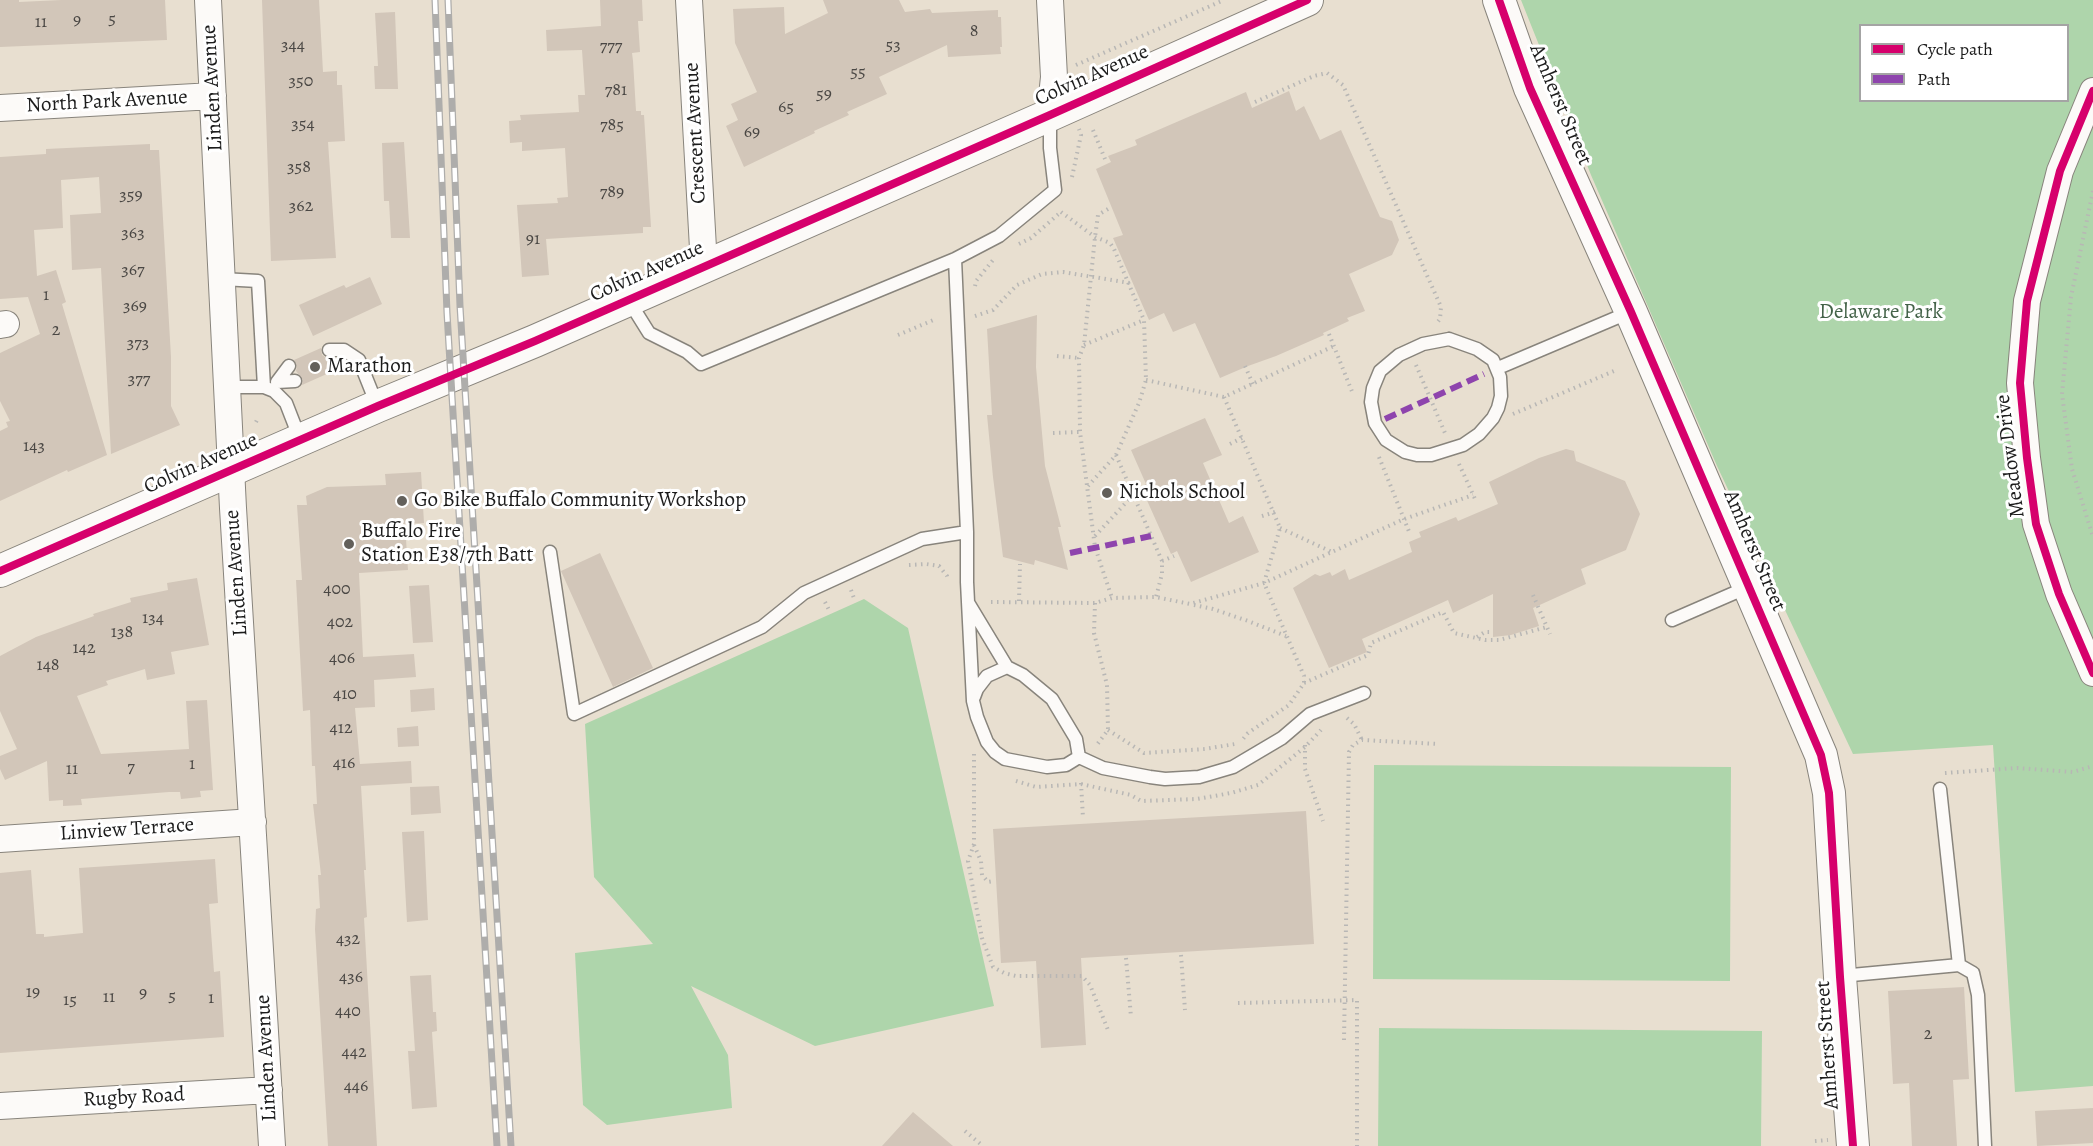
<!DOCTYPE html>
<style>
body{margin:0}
#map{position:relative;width:2093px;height:1146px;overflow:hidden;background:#e8dfd0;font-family:Alegreya,serif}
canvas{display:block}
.legend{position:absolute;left:1859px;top:24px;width:210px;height:78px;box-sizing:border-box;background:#fff;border:2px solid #a4a4a4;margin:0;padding:8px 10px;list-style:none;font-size:18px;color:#1c1c1c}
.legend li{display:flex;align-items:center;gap:12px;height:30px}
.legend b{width:30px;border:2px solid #a4a4a4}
</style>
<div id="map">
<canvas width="2093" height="1146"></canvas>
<ul class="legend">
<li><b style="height:8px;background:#d6006c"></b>Cycle path</li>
<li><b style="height:8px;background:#8e44ad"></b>Path</li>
</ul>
</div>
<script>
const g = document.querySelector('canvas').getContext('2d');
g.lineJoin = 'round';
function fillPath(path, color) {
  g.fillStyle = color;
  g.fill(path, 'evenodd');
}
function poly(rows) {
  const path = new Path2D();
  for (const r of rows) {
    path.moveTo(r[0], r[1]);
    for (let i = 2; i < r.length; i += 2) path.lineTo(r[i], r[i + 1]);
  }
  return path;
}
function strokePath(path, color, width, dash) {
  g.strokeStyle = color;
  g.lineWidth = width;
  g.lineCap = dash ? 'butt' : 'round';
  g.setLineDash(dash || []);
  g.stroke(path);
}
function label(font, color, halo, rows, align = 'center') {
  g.font = font + ' Alegreya,serif';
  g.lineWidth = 6;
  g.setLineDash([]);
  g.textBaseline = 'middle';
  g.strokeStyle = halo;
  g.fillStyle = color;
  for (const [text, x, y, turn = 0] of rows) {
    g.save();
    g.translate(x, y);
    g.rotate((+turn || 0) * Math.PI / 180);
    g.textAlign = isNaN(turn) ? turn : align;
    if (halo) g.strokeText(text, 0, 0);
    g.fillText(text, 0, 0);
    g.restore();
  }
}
fillPath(poly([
 [1521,0,2093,0,2093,1086,2015,1092,1993,745,1853,754,1717,466,1591,175],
 [1860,26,2068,26,2068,100,1860,100],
 [864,599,908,628,994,1006,815,1046,691,986,728,1055,732,1108,607,1125,583,1105,575,953,653,944,594,877,585,724],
 [1374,765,1731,767,1730,981,1373,979],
 [1379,1028,1762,1031,1761,1146,1378,1146]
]), '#aed5ab');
fillPath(poly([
 [0,0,19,0,19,2,61,0,165,0,167,40,0,47],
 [262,0,319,0,323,72,337,71,337,85,342,85,345,141,328,142,336,258,271,261],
 [600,0,642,0,643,21,638,21,640,52,632,53,633,61,636,111,641,111,641,115,644,115,651,227,643,227,643,233,546,239,549,275,522,277,517,205,558,203,557,198,568,197,565,148,522,151,522,142,510,143,509,121,521,120,520,115,579,112,578,95,585,95,582,50,547,51,546,30,601,26],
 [823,0,899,0,905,12,930,9,932,13,998,10,998,17,1001,17,1002,47,1000,47,1001,54,948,57,947,45,879,77,887,94,847,112,849,115,814,131,815,133,744,167,726,126,738,120,731,104,757,92,735,43,733,9,784,7,785,34,828,13],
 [395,12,398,89,375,89,374,66,378,66,375,13],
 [1289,91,1296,111,1304,106,1320,140,1341,130,1380,217,1392,221,1399,240,1392,255,1349,274,1365,311,1347,318,1349,321,1323,333,1324,335,1276,356,1248,366,1220,378,1195,323,1173,332,1164,313,1149,320,1113,238,1123,235,1096,169,1111,162,1108,156,1137,145,1135,140,1246,92,1252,108],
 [404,142,410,238,391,238,389,201,384,201,382,143],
 [150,144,150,150,159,150,171,357,171,406,180,425,111,454,101,268,72,270,70,215,101,213,99,177,61,180,63,228,34,230,37,276,56,270,66,302,62,304,107,455,68,472,67,470,0,501,0,431,8,427,6,422,10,421,0,401,0,353,40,334,28,297,0,299,0,157,46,154,46,149],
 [370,277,382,304,313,336,299,305,344,285,346,288],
 [1037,315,1036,367,1045,466,1061,527,1058,527,1068,570,1035,560,1034,565,1003,557,993,477,987,415,992,415,987,329],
 [321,348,322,355,325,357,333,358,338,369,302,385,303,380,296,371,297,366,294,360],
 [1205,418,1222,455,1203,463,1229,523,1243,516,1259,552,1191,582,1177,551,1171,554,1141,487,1146,484,1131,450],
 [1566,449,1574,451,1576,461,1625,481,1640,514,1626,550,1581,569,1586,584,1533,608,1539,626,1511,635,1493,637,1493,594,1453,613,1448,600,1362,639,1367,652,1329,668,1293,588,1315,574,1320,576,1330,572,1332,576,1345,569,1349,580,1412,552,1409,542,1421,537,1419,532,1456,517,1458,521,1498,504,1489,482,1539,458],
 [421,472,424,523,405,524,408,570,359,573,363,657,414,654,416,677,374,680,375,707,355,708,360,764,411,761,412,783,361,786,366,870,364,870,367,917,364,918,377,1146,328,1146,315,929,316,909,320,908,318,875,321,875,313,804,317,804,315,766,312,766,310,710,303,711,296,580,302,580,297,505,307,505,306,496,327,487,386,485,385,474],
 [600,553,653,668,613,687,561,571],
 [197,578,209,645,171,652,175,674,147,680,145,669,106,681,108,685,77,696,101,754,189,749,186,701,207,700,213,790,200,791,201,797,181,799,180,792,169,792,81,799,82,805,63,806,63,800,49,801,47,761,5,780,0,769,0,756,17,749,0,711,0,656,36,637,94,616,93,614,131,602,130,598,168,590,167,583],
 [429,585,433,642,413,643,409,586],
 [434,688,435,710,411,712,410,690],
 [418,726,419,746,398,747,397,728],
 [439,786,441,813,411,815,410,787],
 [1306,811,1314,944,1081,958,1086,1045,1041,1048,1036,961,1001,963,993,829],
 [424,831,428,920,407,922,402,832],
 [215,859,218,903,209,904,214,972,220,971,224,1037,0,1053,0,873,31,870,36,934,44,934,44,937,83,933,79,868],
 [431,975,433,1012,436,1012,437,1031,432,1032,437,1107,412,1109,408,1051,415,1051,410,976],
 [1964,987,1969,1079,1953,1080,1957,1146,1912,1146,1909,1083,1893,1084,1888,991],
 [2093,1108,2093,1143,2037,1146,2035,1111],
 [913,1112,953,1146,882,1146]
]), '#d2c6b9');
const service = poly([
 [955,259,967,532,967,582,973,701,977,717,987,742,995,752,1005,759,1047,767,1066,765,1079,757],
 [222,279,258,281,264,387],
 [629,301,649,333,687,352,701,364,955,259,999,236,1055,190,1050,148,1050,116],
 [1449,339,1477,349,1493,360,1500,377,1501,396,1498,408,1493,418,1479,434,1463,445,1431,455,1417,455,1405,452,1386,440,1375,423,1371,402,1373,388,1380,371,1399,355,1423,344,1449,339],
 [329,350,344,350,359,360,377,405],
 [289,366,277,382,295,381],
 [1498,368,1630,312],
 [228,387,264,387,274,391,286,403,300,439],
 [550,552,574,714,762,627,804,593,922,539,967,532],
 [969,604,1007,667,1023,675,1052,699,1076,739,1079,757],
 [1672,620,1748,587],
 [974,697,977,689,987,676,1007,667],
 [1079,757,1103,768,1150,777,1165,779,1199,777,1233,767,1282,738,1310,714,1364,693],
 [1959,965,1973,973,1978,995,1985,1146],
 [1841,976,1959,965,1940,789]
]);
const minor = poly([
 [208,0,233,508,272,1146],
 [689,0,704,266],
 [2093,91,2060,171,2027,301,2020,383,2027,458,2036,524,2059,594,2093,673],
 [0,108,213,96],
 [1050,115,1054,77,1050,0],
 [0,325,6,324],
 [0,839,253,822],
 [0,1106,269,1090]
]);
const tertiary = poly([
 [1499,0,1530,88,1631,312,1821,755,1829,793,1840,977,1853,1146],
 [0,571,378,406,535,341,1050,115,1307,0]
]);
strokePath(service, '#88847c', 15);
strokePath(minor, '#88847c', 28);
strokePath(tertiary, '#88847c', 34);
strokePath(poly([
 [1076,65,1224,0],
 [1255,102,1314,76,1327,73,1343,85,1441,307,1440,319,1436,324],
 [1093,130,1105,159],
 [1072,177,1081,135,1079,129],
 [2093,191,2071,297,2062,394,2072,469,2093,537],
 [1108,209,1098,215,1095,237,1084,345,1079,358,1080,432,1095,547,1112,598],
 [1061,212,1095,237,1110,243,1114,249,1144,320,1146,380,1139,403,1116,455,1088,486],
 [1019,244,1031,238,1061,212],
 [975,286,976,281,993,260],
 [975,316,993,310,1017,285,1042,274,1063,272,1130,283],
 [1329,334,1353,394],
 [898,335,936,319],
 [1084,345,1144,320],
 [1057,356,1079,358],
 [1416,365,1445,433],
 [1245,366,1253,384],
 [1146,380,1224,397,1334,346],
 [1224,397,1280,528,1264,583,1304,676,1304,683,1289,705,1248,733,1243,739],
 [1513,414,1614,371],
 [256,422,258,418],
 [1053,433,1080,432],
 [1230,444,1242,438],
 [1116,455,1162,561,1162,574,1156,597],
 [1379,457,1410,534],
 [1459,464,1476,501],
 [1130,484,1141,481],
 [1262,516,1275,512],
 [1280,528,1332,552],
 [1095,536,1134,494],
 [1162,561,1174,556],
 [909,565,926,564,939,566,947,576,948,580],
 [851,590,855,601],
 [1533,595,1550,634],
 [1019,601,1020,564],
 [825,602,830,612],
 [991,602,1095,603,1112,598,1156,597,1190,604,1264,583,1404,519,1473,495],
 [1095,603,1094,633,1107,685,1108,730,1096,746],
 [1194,605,1213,609,1248,621,1286,636],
 [1477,637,1485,632,1492,632],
 [1304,683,1368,655,1371,643,1443,612,1454,633,1485,640,1499,640,1547,627],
 [1347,718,1354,724,1362,740],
 [1108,730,1144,753,1205,749,1235,744],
 [1305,745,1305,769,1323,821],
 [974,754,974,844,968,861,982,938,993,967,1004,973,1016,976,1082,976,1090,985,1108,1030],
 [1945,773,2017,768,2073,772,2093,766],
 [1016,781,1036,787,1081,784,1131,795,1141,801,1197,799,1231,793,1258,785,1305,747,1321,730],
 [1081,783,1083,818],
 [974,845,981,861,982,875,988,882,994,881],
 [1181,955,1185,1010],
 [1126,958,1131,1017],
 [1238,1003,1357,1000,1357,1146],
 [1344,1040,1349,752,1353,745,1362,740,1439,744],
 [965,1131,983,1146],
 [1815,1141,1828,1140]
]), '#b8b7b5', 4, [1.5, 4.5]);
strokePath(service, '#fcfaf8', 12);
strokePath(minor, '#fcfaf8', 26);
strokePath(tertiary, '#fcfaf8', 32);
const rail = poly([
 [435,0,447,313,497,1146],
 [448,0,460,306,511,1146]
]);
strokePath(rail, '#aeadab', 7);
strokePath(rail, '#fff', 4.5, [14]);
strokePath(poly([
 [1385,419,1484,374],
 [1070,553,1151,536]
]), '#8e44ad', 6, [12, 6]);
strokePath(poly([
 [1499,0,1530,88,1631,312,1821,755,1829,793,1840,977,1853,1146],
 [2093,91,2060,171,2027,301,2020,383,2027,458,2036,524,2059,594,2093,673],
 [0,571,378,406,535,341,1050,115,1307,0]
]), '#d6006c', 8);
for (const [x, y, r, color] of [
 [315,367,6,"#63605b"],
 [1107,493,6,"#63605b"],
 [402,501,6,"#63605b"],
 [349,544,6,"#63605b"]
]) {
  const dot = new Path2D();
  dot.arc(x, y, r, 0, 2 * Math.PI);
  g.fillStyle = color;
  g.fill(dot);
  strokePath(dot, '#fff', 2);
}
label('18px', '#4a4744', null, [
 ["5",112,20],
 ["9",77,21],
 ["11",41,23],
 ["8",974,32],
 ["344",293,46],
 ["53",893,46],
 ["777",611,47],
 ["55",858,73],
 ["350",301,82],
 ["781",616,91],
 ["59",824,95],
 ["65",786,108],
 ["354",303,125],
 ["785",612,126],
 ["69",752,133],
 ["358",299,168],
 ["789",612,193],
 ["359",131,196],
 ["362",301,207],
 ["363",133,234],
 ["91",533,240],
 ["367",133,271],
 ["1",46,296],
 ["369",135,307],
 ["2",56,331],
 ["373",138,344],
 ["377",139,380],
 ["143",34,447],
 ["400",337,590],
 ["134",153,619],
 ["402",340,623],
 ["138",122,633],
 ["142",84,649],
 ["406",342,659],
 ["148",48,666],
 ["410",345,695],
 ["412",341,729],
 ["416",344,764],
 ["1",192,765],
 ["7",131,768],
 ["11",72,770],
 ["432",348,940],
 ["436",351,978],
 ["19",33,993],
 ["9",143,994],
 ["5",172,997],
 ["11",109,998],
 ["1",211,999],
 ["15",70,1001],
 ["440",348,1012],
 ["2",1928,1035],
 ["442",354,1053],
 ["446",356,1087]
]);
label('21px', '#1c1c1c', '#fff', [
 ["Colvin Avenue",1092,76,-24],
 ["Linden Avenue",213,88,-93],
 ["North Park Avenue",107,102,-3],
 ["Amherst Street",1560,105,67],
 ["Crescent Avenue",696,133,-93],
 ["Colvin Avenue",647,272,-24],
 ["Meadow Drive",2011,456,-97],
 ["Colvin Avenue",201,464,-24],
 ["Amherst Street",1754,551,67],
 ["Linden Avenue",237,573,-94],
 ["Linview Terrace",127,830,-4],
 ["Amherst Street",1828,1045,-94],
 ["Linden Avenue",267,1058,-93],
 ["Rugby Road",134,1098,-3]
]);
label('21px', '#446349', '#fff', [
 ["Delaware Park",1881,313]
]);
label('21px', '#1c1c1c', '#fff', [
 ["Marathon",327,367],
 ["Nichols School",1119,493],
 ["Go Bike Buffalo Community Workshop",414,501],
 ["Buffalo Fire",361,532],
 ["Station E38/7th Batt",361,556]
], 'left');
</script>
